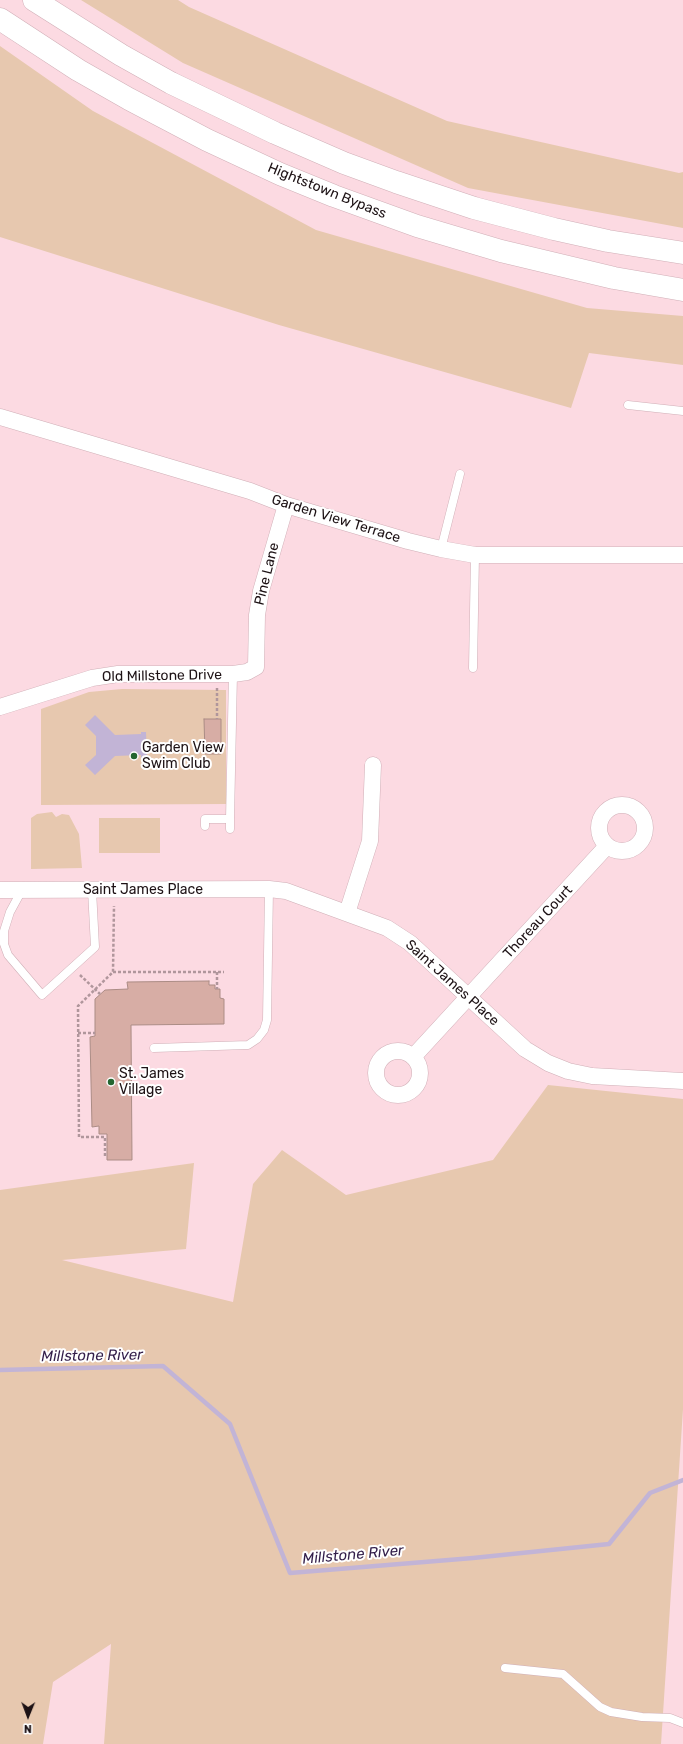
<!DOCTYPE html>
<style>
body{margin:0}
#map{position:relative;width:683px;height:1744px;overflow:hidden;background:#fcdae2;font-family:Rubik,sans-serif}
canvas{display:block}
.north{position:absolute;left:8px;top:1696px;width:40px;height:40px;-webkit-text-stroke:3px #fff;paint-order:stroke;rotate:181deg;font-size:11px;font-weight:700;line-height:16px;text-align:center;color:#1d1215}
.north::after{content:'';display:block;margin:auto;width:14px;height:18px;background:#1d1215;clip-path:polygon(50% 0,100% 100%,50% 72%,0 100%)}
</style>
<div id="map">
<canvas width="683" height="1744"></canvas>
<div class="north">N</div>
</div>
<script>
const g = document.querySelector('canvas').getContext('2d');
g.lineJoin = 'round';
function fillPath(path, color) {
  g.fillStyle = color;
  g.fill(path, 'evenodd');
}
function poly(rows) {
  const path = new Path2D();
  for (const r of rows) {
    if (r.length === 3) {
      path.moveTo(r[0] + r[2], r[1]);
      path.arc(r[0], r[1], r[2], 0, 2 * Math.PI);
      continue;
    }
    path.moveTo(r[0], r[1]);
    for (let i = 2; i < r.length; i += 2) path.lineTo(r[i], r[i + 1]);
  }
  return path;
}
function strokePath(path, color, width, dash) {
  g.strokeStyle = color;
  g.lineWidth = width;
  g.lineCap = dash ? 'butt' : 'round';
  g.setLineDash(dash || []);
  g.stroke(path);
}
function label(font, color, halo, rows, align = 'center') {
  g.font = font + ' Rubik,sans-serif';
  g.lineWidth = 4;
  g.setLineDash([]);
  g.textBaseline = 'middle';
  g.strokeStyle = halo;
  g.fillStyle = color;
  for (const [text, x, y, turn = 0] of rows) {
    g.save();
    g.translate(x, y);
    g.rotate((+turn || 0) * Math.PI / 180);
    g.textAlign = isNaN(turn) ? turn : align;
    if (halo) g.strokeText(text, 0, 0);
    g.fillText(text, 0, 0);
    g.restore();
  }
}
fillPath(poly([
 [81,0,178,0,189,7,447,121,679,173,683,172,683,228,468,188,183,63],
 [0,46,93,111,316,230,587,308,683,316,683,365,589,353,571,408,279,325,0,237],
 [122,689,226,690,226,804,41,805,41,709,89,692],
 [52,812,56,817,62,814,69,815,79,834,82,868,31,869,31,818,37,814],
 [99,818,160,818,160,853,99,853],
 [548,1085,683,1099,683,1409,661,1744,104,1744,111,1644,53,1682,43,1744,0,1744,0,1190,194,1163,186,1249,62,1260,233,1302,253,1184,282,1150,346,1195,493,1160]
]), '#e7c8af');
fillPath(poly([
 [95,715,115,735,141,734,141,732,146,732,147,758,141,758,141,755,115,756,95,775,85,765,96,755,96,736,85,725]
]), '#c2b4d6');
strokePath(poly([
 [0,1370,163,1366,230,1424,290,1573,473,1558,609,1544,650,1493,683,1480]
]), '#c2b4d6', 4.5);
const building = poly([
 [204,719,221,719,221,754,205,754,204,719],
 [209,981,209,985,215,985,215,989,220,989,220,998,224,999,224,1024,131,1025,132,1160,107,1160,107,1134,99,1134,99,1126,92,1127,90,1037,95,1036,95,999,105,990,128,989,127,982,209,981]
]);
fillPath(building, '#d7ada5');
strokePath(building, '#ab8c85', 1);
const lane = poly([
 [628,405,683,411],
 [441,549,460,474],
 [473,668,475,555],
 [230,819,230,829],
 [205,826,205,819,230,819,233,674],
 [22,890,10,912,4,931,4,944,8,955,42,995,95,947,92,890],
 [154,1048,248,1045,257,1039,264,1030,267,1020,269,889],
 [505,1668,563,1674,600,1707,611,1712,642,1717,670,1718,683,1723]
]);
const street = poly([
 [0,417,250,491,286,505,408,541,441,549,475,555,683,555],
 [0,707,92,678,118,674,233,674,247,672,256,667,257,615,261,591,286,505],
 [622,828,23],
 [0,890,269,889,286,891,387,928,410,943,525,1049,548,1063,568,1071,592,1076,683,1081],
 [347,913,370,841,373,765],
 [398,1073,22],
 [413,1057,607,846]
]);
const highway = poly([
 [34,0,121,55,171,83,275,133,344,163,396,182,474,208,554,229,608,241,683,253],
 [0,19,78,70,129,99,207,140,280,174,334,196,417,226,501,251,614,278,683,290]
]);
strokePath(lane, '#d0afb7', 9);
strokePath(street, '#d0afb7', 17);
strokePath(highway, '#d0afb7', 23);
strokePath(poly([
 [217,688,217,719],
 [113,972,224,972],
 [217,972,217,989],
 [80,975,100,994],
 [78,1033,95,1033],
 [105,1156,105,1137,79,1137,78,1006,113,972,114,906]
]), '#b0969c', 2.5, [3, 2]);
strokePath(lane, '#fff', 8);
strokePath(street, '#fff', 16);
strokePath(highway, '#fff', 22);
for (const [x, y, r, color] of [
 [134,756,4,"#236630"],
 [111,1082,4,"#236630"]
]) {
  const dot = new Path2D();
  dot.arc(x, y, r, 0, 2 * Math.PI);
  g.fillStyle = color;
  g.fill(dot);
  strokePath(dot, '#fff', 1.5);
}
label('14px', '#1d1215', '#fff', [
 ["Hightstown Bypass",327,191,22],
 ["Garden View Terrace",336,519,17],
 ["Pine Lane",267,574,-76],
 ["Old Millstone Drive",162,676,-1],
 ["Saint James Place",143,890],
 ["Thoreau Court",538,922,-47],
 ["Saint James Place",452,983,42]
]);
label('14px', '#1d1215', '#fff', [
 ["Garden View",142,748],
 ["Swim Club",142,764],
 ["St. James",119,1074],
 ["Village",119,1090]
], 'left');
label('italic 15px', '#321d49', '#fff', [
 ["Millstone River",92,1356,-1],
 ["Millstone River",353,1555,-5]
]);
</script>
